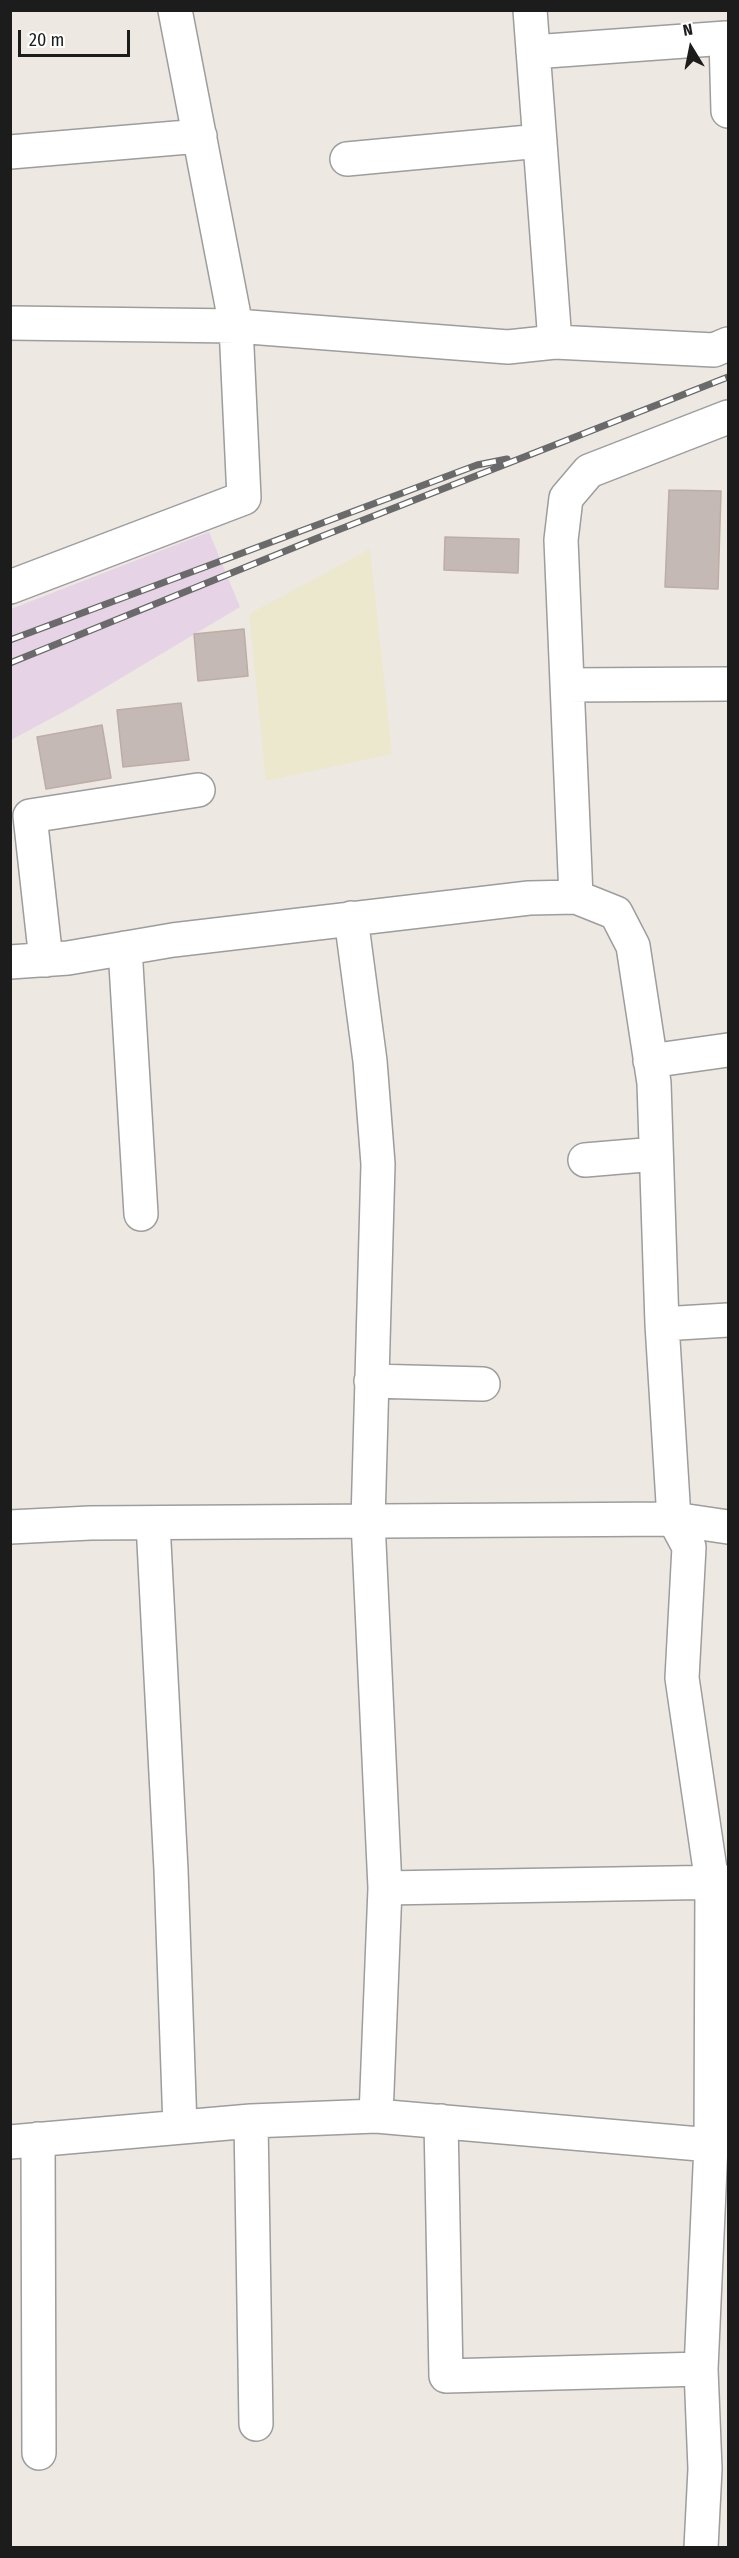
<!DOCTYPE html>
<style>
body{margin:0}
#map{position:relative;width:739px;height:2558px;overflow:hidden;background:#ede8e2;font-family:"Fira Sans Condensed",sans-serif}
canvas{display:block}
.frame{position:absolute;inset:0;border:12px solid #1c1c1c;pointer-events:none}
.north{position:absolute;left:661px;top:18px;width:60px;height:60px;-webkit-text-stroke:4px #fff;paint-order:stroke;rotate:350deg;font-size:16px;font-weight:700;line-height:24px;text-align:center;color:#1c1c1c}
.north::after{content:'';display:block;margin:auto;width:21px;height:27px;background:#1c1c1c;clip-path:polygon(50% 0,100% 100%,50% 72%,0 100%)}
.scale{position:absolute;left:18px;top:30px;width:112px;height:27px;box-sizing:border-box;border:3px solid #1c1c1c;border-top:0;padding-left:8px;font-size:18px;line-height:21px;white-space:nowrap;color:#1c1c1c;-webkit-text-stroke:4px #fff;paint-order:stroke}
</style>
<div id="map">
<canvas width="739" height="2558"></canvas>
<div class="frame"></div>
<div class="north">N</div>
<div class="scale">20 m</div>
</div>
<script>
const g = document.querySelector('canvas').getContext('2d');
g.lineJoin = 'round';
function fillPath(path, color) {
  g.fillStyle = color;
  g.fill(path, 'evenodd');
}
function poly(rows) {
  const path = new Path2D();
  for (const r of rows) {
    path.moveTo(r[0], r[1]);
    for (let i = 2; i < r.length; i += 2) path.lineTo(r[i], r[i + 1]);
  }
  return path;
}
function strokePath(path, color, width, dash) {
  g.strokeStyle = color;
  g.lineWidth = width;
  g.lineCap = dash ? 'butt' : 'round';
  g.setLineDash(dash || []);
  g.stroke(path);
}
fillPath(poly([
 [209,532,240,607,74,706,11,740,11,609]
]), '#e6d4e6');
fillPath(poly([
 [370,549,392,754,266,781,249,614]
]), '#ece8ce');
const building = poly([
 [669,490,721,491,718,589,665,587,669,490],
 [445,537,519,539,518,573,444,570,445,537],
 [244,629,248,676,198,681,194,634,244,629],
 [181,703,189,760,123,767,117,710,181,703],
 [102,725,111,778,46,789,37,737,102,725]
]);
fillPath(building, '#c5b9b6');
strokePath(building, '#beaca5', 1.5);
const minor = poly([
 [530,10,555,342],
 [533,52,726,38,728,111],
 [10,152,200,136],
 [347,159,540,141],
 [10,323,236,326,508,347,555,342,714,350,728,344],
 [10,587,244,498,236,326,175,10],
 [567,685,728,684],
 [576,897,561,540,566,498,589,471,728,417],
 [351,918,370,1061,378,1164,368,1521,385,1888,376,2116],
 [125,948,141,1214],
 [46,960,30,816,198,790],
 [10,962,68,958,173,940,529,898,576,897,616,913,633,946,654,1083,662,1324,674,1519,689,1547,682,1678,712,1883,711,2145,701,2369,705,2469,701,2548],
 [650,1061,728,1050],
 [585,1160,656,1154],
 [662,1324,728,1320],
 [371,1381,483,1384],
 [153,1523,171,1870,180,2127],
 [10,1527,90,1523,674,1519,728,1527],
 [385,1888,728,1882],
 [251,2121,256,2424],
 [441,2121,446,2376,701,2369],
 [38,2139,39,2453],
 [10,2142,251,2121,376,2116,711,2145]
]);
strokePath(minor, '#9d9d9d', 36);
strokePath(minor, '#fff', 33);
const rail = poly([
 [10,640,477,465,507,459],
 [10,663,315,539,728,377]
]);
strokePath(rail, '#6a6a6a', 7);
strokePath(rail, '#fff', 4.5, [14]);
</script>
